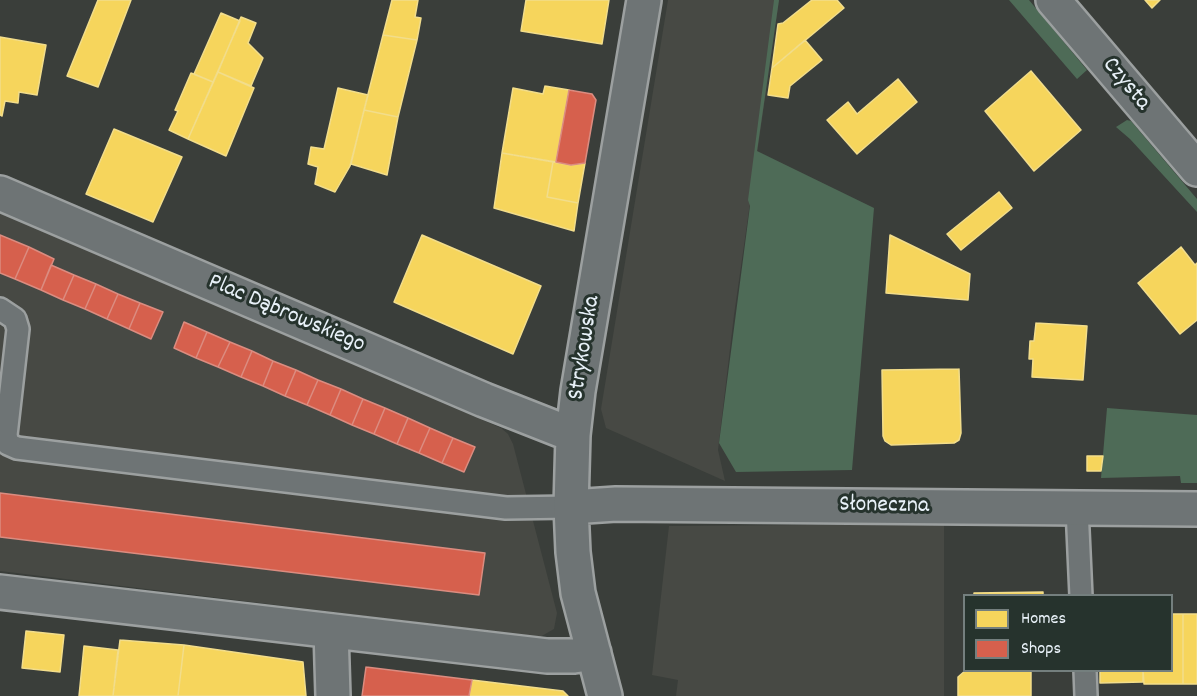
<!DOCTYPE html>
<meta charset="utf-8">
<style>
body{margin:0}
#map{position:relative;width:1197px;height:696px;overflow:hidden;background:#3a3e3a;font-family:Dekko,sans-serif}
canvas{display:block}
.legend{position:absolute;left:963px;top:594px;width:210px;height:78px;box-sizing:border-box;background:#26332d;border:2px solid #747f7e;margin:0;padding:8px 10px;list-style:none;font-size:18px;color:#e8f1f8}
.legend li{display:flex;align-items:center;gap:12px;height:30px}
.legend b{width:30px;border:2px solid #747f7e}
</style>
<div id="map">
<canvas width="1197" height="696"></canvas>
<ul class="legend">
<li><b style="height:16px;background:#f6d55c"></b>Homes</li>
<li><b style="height:16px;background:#d6604d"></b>Shops</li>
</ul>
</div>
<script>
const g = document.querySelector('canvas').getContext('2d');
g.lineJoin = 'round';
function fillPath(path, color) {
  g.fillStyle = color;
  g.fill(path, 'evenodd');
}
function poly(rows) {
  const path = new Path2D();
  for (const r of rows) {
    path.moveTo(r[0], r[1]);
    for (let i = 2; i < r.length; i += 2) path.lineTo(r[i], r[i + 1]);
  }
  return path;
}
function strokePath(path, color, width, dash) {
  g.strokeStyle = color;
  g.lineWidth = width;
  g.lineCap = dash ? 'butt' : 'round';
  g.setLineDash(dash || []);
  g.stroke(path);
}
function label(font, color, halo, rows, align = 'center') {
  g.font = font + ' Dekko,sans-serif';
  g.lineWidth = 6;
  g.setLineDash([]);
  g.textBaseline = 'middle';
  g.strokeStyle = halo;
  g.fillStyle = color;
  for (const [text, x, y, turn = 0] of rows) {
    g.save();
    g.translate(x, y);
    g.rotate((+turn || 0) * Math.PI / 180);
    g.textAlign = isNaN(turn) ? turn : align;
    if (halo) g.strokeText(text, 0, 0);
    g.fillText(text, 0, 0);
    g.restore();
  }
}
fillPath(poly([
 [668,0,779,0,734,315,718,450,725,481,606,428,601,409],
 [0,213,501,428,508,434,513,444,557,613,554,629,540,637,529,636,0,571],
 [944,524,944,696,676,696,678,680,652,675,669,526]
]), '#474944');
fillPath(poly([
 [774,0,779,0,757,151,874,208,852,470,736,472,719,443,750,206,748,200],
 [1009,0,1029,0,1087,70,1077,79],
 [1127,120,1131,121,1197,199,1197,212,1130,139,1116,127],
 [1107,408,1197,415,1197,483,1181,483,1180,476,1101,478]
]), '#4e6b57');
const homes = poly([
 [98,0,131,0,98,87,67,76,98,0],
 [392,0,418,0,415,17,421,18,417,40,383,35,392,0],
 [526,0,609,0,602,44,521,31,526,0],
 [812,0,837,0,844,8,772,68,778,24,783,23,812,0],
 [1145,0,1160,0,1152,8,1145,0],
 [221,13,240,21,213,82,194,74,221,13],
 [241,17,256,23,248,43,263,58,251,86,218,72,241,17],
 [383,35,417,40,398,117,364,110,383,35],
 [0,37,46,45,37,95,19,92,18,103,5,101,2,116,0,115,0,37],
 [805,40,822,60,790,86,788,98,768,95,772,68,805,40],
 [1031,71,1081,130,1034,171,985,111,1031,71],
 [218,72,254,88,226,156,188,139,218,72],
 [191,73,213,82,188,139,169,130,178,111,175,110,191,73],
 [898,79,917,102,857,154,827,120,848,102,857,114,898,79],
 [545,86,569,90,556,162,502,153,513,88,543,94,545,86],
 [338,88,368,95,350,166,335,192,315,184,318,167,308,164,311,147,324,149,338,88],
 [364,110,398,117,387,175,351,164,364,110],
 [114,129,182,157,153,222,86,194,114,129],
 [502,153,553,162,547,197,578,203,574,231,494,208,502,153],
 [553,162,571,165,585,163,578,203,547,197,553,162],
 [999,192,1012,208,961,250,947,234,999,192],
 [422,235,541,286,513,354,394,302,422,235],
 [890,235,970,274,968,300,886,293,890,235],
 [1181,247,1195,265,1197,263,1197,320,1180,334,1138,283,1181,247],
 [1036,323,1087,326,1083,380,1032,377,1033,359,1029,359,1030,341,1034,341,1036,323],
 [959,369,961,433,959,440,954,443,891,445,885,441,883,436,882,370,959,369],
 [1087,456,1103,456,1101,471,1087,471,1087,456],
 [1043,592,1043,596,974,596,974,593,1043,592],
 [1172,614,1183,614,1183,684,1144,684,1143,670,1172,670,1172,614],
 [1183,614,1197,614,1197,684,1183,684,1183,614],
 [26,631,64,635,60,672,22,668,26,631],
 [120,640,184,645,178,696,113,696,120,640],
 [184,645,303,662,306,696,178,696,184,645],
 [84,646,118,650,113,696,79,696,84,646],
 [966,670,1031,670,1031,696,958,696,958,677,966,670],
 [1100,670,1143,670,1143,682,1100,683,1100,670],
 [472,680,563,691,568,696,469,696,472,680]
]);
fillPath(homes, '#f6d55c');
strokePath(homes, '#f2dd8b', 1.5);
const shops = poly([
 [569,90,592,94,596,100,585,163,571,165,556,162,569,90],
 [0,235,29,247,15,279,0,273,0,235],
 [29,247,54,259,41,290,15,279,29,247],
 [51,265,74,275,63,300,41,290,51,265],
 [74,275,96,284,85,309,63,300,74,275],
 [96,284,118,294,107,319,85,309,96,284],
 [118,294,140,303,129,329,107,319,118,294],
 [140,303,163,312,151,339,129,329,140,303],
 [184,322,207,332,196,358,174,348,184,322],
 [207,332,230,342,218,367,196,358,207,332],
 [230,342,252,351,241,377,218,367,230,342],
 [252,351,273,361,263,386,241,377,252,351],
 [273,361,296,370,285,396,263,386,273,361],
 [296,370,318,380,307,405,285,396,296,370],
 [318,380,341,389,330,415,307,405,318,380],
 [341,389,363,399,352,425,330,415,341,389],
 [363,399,385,408,374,434,352,425,363,399],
 [385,408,408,418,397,444,374,434,385,408],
 [408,418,430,428,419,453,397,444,408,418],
 [430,428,453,438,442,463,419,453,430,428],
 [453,438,475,447,464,472,442,463,453,438],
 [0,493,485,553,479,595,0,537,0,493],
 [366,667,472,680,469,696,362,696,366,667]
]);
fillPath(shops, '#d6604d');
strokePath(shops, '#db8c80', 1.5);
const service = poly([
 [0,309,15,319,18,329,6,435,8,444,17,448,506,508,571,507],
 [1077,508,1081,596],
 [1085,670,1086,696]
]);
const minor = poly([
 [1053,0,1197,169],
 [0,193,484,400,573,435],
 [571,507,616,504,1197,509],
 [0,592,547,656,574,656,594,653],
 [331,631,333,696],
 [605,696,578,593,573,552,571,507,573,435,578,391,644,0]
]);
strokePath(service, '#9ca0a0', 26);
strokePath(minor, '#9ca0a0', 38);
strokePath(service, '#6e7475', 21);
strokePath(minor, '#6e7475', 33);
label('24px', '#e8f1f8', '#26332d', [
 ["Czysta",1125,85,50],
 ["Plac Dąbrowskiego",286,315,23],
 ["Strykowska",586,348,-81],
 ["Słoneczna",884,507,1]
]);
</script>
